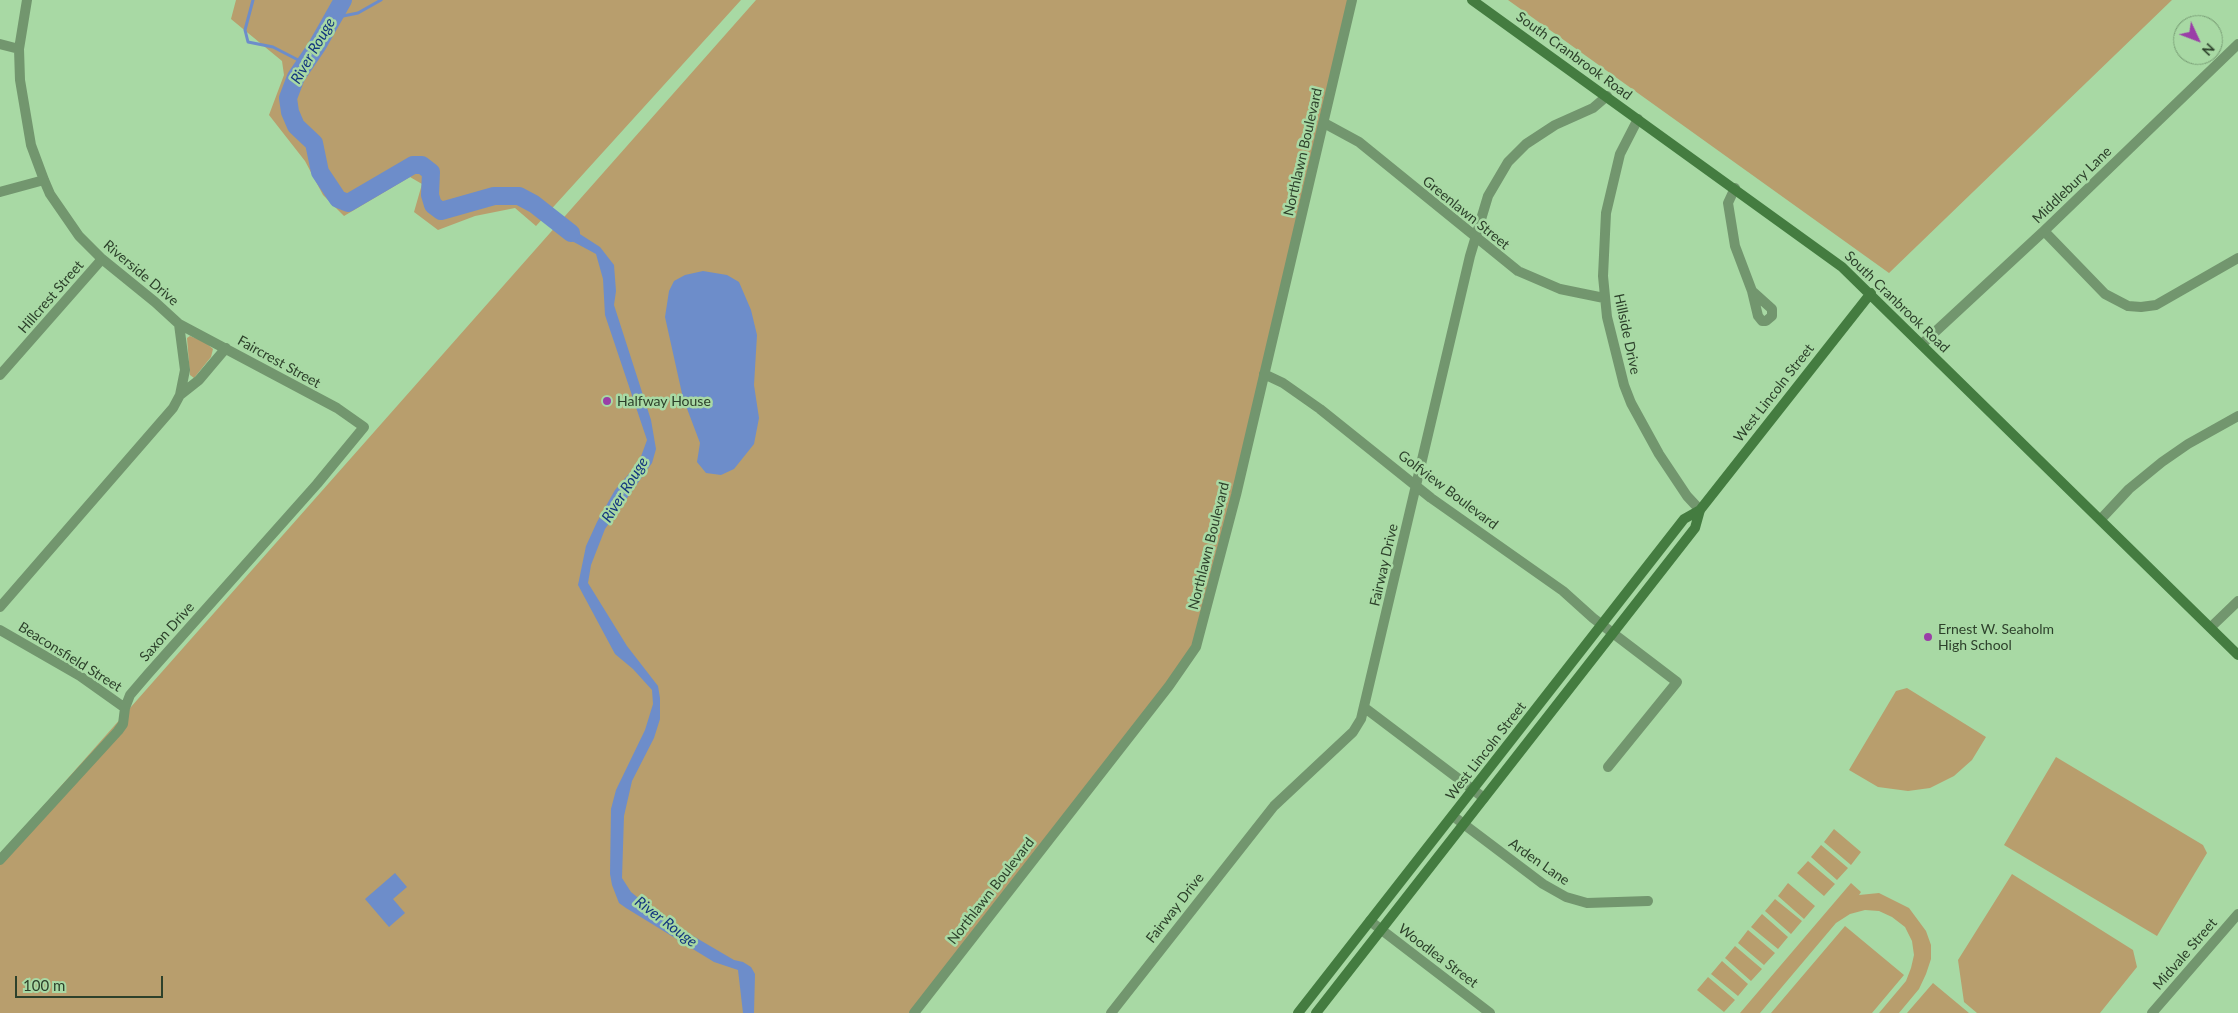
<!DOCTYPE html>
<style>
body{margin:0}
#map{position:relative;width:2238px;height:1013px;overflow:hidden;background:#a8d9a4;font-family:Lato,sans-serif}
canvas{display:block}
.north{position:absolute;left:2173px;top:15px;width:50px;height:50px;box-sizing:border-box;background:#a8d9a4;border:1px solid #779c74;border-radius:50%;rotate:133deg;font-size:14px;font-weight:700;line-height:20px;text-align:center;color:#2d412b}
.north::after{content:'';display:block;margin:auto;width:18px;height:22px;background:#9a3ea7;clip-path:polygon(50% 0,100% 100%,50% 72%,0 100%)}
.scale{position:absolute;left:15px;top:976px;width:148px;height:22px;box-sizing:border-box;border:2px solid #2d412b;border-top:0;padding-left:6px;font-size:15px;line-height:18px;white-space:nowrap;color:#2d412b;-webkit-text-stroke:4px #a8d9a4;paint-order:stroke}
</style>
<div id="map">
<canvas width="2238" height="1013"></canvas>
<div class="north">N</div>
<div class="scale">100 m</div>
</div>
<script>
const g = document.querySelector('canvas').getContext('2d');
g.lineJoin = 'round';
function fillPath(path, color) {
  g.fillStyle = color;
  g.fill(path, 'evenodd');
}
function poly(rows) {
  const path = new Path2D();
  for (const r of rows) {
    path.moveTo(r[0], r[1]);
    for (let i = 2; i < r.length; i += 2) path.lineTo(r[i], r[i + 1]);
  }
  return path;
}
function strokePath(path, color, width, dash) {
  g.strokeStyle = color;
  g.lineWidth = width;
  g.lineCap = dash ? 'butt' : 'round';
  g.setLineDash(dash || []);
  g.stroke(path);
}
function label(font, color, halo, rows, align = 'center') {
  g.font = font + ' Lato,sans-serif';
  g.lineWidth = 5;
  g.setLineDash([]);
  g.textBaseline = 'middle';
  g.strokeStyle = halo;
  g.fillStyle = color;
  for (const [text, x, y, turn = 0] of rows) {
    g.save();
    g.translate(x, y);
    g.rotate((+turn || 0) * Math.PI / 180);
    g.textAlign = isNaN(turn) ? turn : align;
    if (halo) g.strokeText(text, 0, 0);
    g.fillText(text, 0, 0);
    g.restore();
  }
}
fillPath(poly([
 [236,0,741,0,536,226,515,208,475,216,438,230,414,212,422,184,410,177,344,216,323,195,305,161,269,115,284,75,282,61,231,19],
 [756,0,1354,0,1201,644,918,1013,0,1013,0,855],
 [1508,0,2172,0,1889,273],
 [190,336,205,342,213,349,211,357,194,378,190,375,187,338],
 [1907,688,1986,737,1972,760,1954,776,1930,788,1908,791,1878,787,1849,770,1896,691],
 [2056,757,2203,845,2207,853,2157,936,2004,845],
 [1834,829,1861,852,1851,865,1824,842],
 [1821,845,1848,868,1837,880,1811,857],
 [1808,861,1835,884,1824,896,1797,873],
 [2012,874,2133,950,2137,967,2100,1013,1977,1013,1964,1002,1958,960],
 [1788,883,1815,906,1804,919,1778,896],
 [1851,883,1861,892,1859,895,1879,893,1909,908,1926,931,1931,945,1931,959,1926,974,1919,989,1899,1013,1879,1013,1906,981,1911,968,1914,955,1912,941,1905,927,1892,917,1879,911,1865,910,1850,914,1836,923,1760,1013,1740,1013],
 [1775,899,1802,921,1791,934,1765,911],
 [1762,914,1788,937,1778,949,1751,927],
 [1845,926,1904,975,1872,1013,1771,1013],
 [1748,930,1775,953,1764,965,1738,943],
 [1735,946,1762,969,1751,981,1725,958],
 [1722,961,1748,984,1738,996,1711,974],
 [1708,977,1735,1000,1724,1012,1697,990],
 [1933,983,1969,1013,1907,1013]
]), '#b89e6d');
fillPath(poly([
 [555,218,600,247,614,265,616,291,614,305,651,420,656,449,652,463,605,529,591,565,588,583,627,646,658,686,660,698,660,719,654,738,632,781,624,816,622,878,631,892,664,919,734,960,743,962,751,967,755,974,754,1013,743,1013,738,970,714,962,626,908,619,903,612,885,610,874,611,809,616,790,645,730,653,704,652,690,633,669,615,654,578,585,586,546,597,522,615,490,639,462,647,440,605,315,603,279,596,254,570,240,551,222],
 [703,271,727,275,739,282,751,310,757,335,754,385,759,418,754,444,734,469,721,475,706,473,697,462,700,443,683,398,665,317,669,291,674,281,685,275],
 [395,873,407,887,393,899,405,913,389,927,365,899]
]), '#6d8dca');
strokePath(poly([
 [253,0,245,30,248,42,273,47,304,63],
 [333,18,358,13,381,0]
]), '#6d8dca', 3);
strokePath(poly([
 [343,0,317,46,296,77,288,98,290,112,296,126,314,143,320,172,338,199,348,203,413,165,422,165,431,172,430,195,433,205,441,211,494,196,519,196,534,204,571,233]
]), '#6d8dca', 18);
strokePath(poly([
 [0,44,19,49],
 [1638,119,1620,154,1606,213,1603,276,1607,317,1624,385,1631,403,1659,454,1687,496,1700,510],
 [1324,123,1359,142,1518,271,1560,289,1604,298],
 [1735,188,1728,203,1735,246,1752,291,1758,316,1762,321,1766,321,1772,316,1772,309,1752,291],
 [0,192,44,180],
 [2044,231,2105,294,2128,306,2141,307,2156,305,2238,258],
 [1922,344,2044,231,2238,44],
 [1264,374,1283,383,1320,409,1431,498,1563,591,1593,618,1677,682,1608,767],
 [0,375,102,259],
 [180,395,199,380,226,348],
 [2101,519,2129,489,2162,462,2188,444,2238,416],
 [0,607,173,408,180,395,185,370,179,324,155,302,102,259,79,236,50,194,44,180,31,145,20,80,19,49,27,0],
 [2211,627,2238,601],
 [0,630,80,676,125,708],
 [1365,708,1484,798],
 [1453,816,1543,884,1566,897,1587,903,1648,901],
 [0,860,118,731,123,724,125,708,130,695,148,674,317,484,364,427,337,408,179,324],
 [1370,921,1490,1013],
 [914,1013,1169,686,1196,647,1236,495,1352,0],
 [1111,1013,1274,806,1353,732,1361,719,1470,256,1488,196,1508,162,1526,144,1555,125,1593,108,1607,96],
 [2152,1013,2238,914]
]), '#72966e', 10);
strokePath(poly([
 [1472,0,1842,267,2238,655],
 [1298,1013,1684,519,1700,510,1871,293],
 [1316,1013,1695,528,1700,510]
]), '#447c40', 10);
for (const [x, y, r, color] of [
 [607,401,5,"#9a3ea7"],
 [1928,637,5,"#9a3ea7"]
]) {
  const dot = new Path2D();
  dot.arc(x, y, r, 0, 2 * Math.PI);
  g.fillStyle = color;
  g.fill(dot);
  strokePath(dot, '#a8d9a4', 2);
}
label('14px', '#2d412b', '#a8d9a4', [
 ["South Cranbrook Road",1574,56,36],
 ["Northlawn Boulevard",1303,152,-77],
 ["Middlebury Lane",2072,185,-44],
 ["Greenlawn Street",1466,213,39],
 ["Riverside Drive",141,273,40],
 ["Hillcrest Street",51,297,-49],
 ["South Cranbrook Road",1897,302,44],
 ["Hillside Drive",1627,334,78],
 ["Faircrest Street",279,362,29],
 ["West Lincoln Street",1774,393,-52],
 ["Golfview Boulevard",1448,490,37],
 ["Northlawn Boulevard",1209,546,-76],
 ["Fairway Drive",1384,565,-77],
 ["Saxon Drive",167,632,-48],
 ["Beaconsfield Street",70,657,32],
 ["West Lincoln Street",1486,751,-52],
 ["Arden Lane",1539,862,35],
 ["Northlawn Boulevard",991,891,-52],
 ["Fairway Drive",1175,908,-52],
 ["Midvale Street",2185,954,-49],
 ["Woodlea Street",1438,956,37]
]);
label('14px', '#2d412b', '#a8d9a4', [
 ["Halfway House",617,401],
 ["Ernest W. Seaholm",1938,629],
 ["High School",1938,645]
], 'left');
label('italic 15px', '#13367e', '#a8d9a4', [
 ["River Rouge",313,51,-60],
 ["River Rouge",625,490,-58],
 ["River Rouge",666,922,37]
]);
</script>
